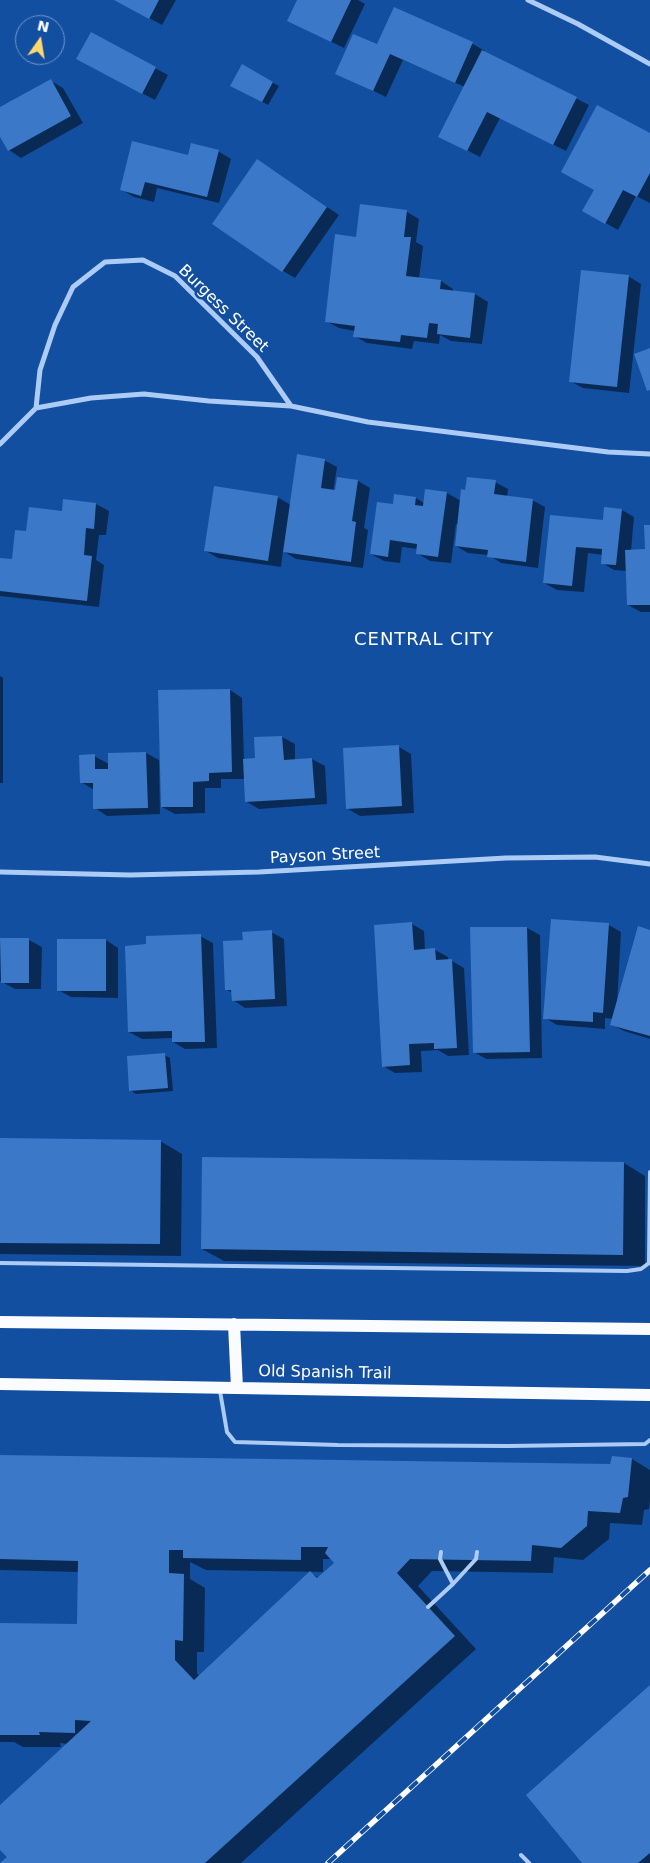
<!DOCTYPE html>
<style>
body{margin:0}
#map{position:relative;width:650px;height:1863px;overflow:hidden;background:#134fa1;font-family:"DejaVu Sans",sans-serif}
canvas{display:block}
.north{position:absolute;left:15px;top:15px;width:50px;height:50px;box-sizing:border-box;background:#134fa1;border:1px solid #7195c7;border-radius:50%;rotate:13deg;font-size:14px;font-weight:700;line-height:20px;text-align:center;color:#fff}
.north::after{content:'';display:block;margin:auto;width:18px;height:22px;background:#ffd870;clip-path:polygon(50% 0,100% 100%,50% 72%,0 100%)}
</style>
<div id="map">
<canvas width="650" height="1863"></canvas>
<div class="north">N</div>
</div>
<script>
const g = document.querySelector('canvas').getContext('2d');
g.lineJoin = 'round';
function fillPath(path, color) {
  g.fillStyle = color;
  g.fill(path, 'evenodd');
}
function poly(rows) {
  const path = new Path2D();
  for (const r of rows) {
    path.moveTo(r[0], r[1]);
    for (let i = 2; i < r.length; i += 2) path.lineTo(r[i], r[i + 1]);
  }
  return path;
}
function strokePath(path, color, width, dash) {
  g.strokeStyle = color;
  g.lineWidth = width;
  g.lineCap = dash ? 'butt' : 'round';
  g.setLineDash(dash || []);
  g.stroke(path);
}
function label(font, color, halo, rows, align = 'center') {
  g.font = font + ' "DejaVu Sans",sans-serif';
  g.lineWidth = 5;
  g.setLineDash([]);
  g.textBaseline = 'middle';
  g.strokeStyle = halo;
  g.fillStyle = color;
  for (const [text, x, y, turn = 0] of rows) {
    g.save();
    g.translate(x, y);
    g.rotate((+turn || 0) * Math.PI / 180);
    g.textAlign = isNaN(turn) ? turn : align;
    if (halo) g.strokeText(text, 0, 0);
    g.fillText(text, 0, 0);
    g.restore();
  }
}
fillPath(poly([
 [116,0,176,0,162,25],
 [298,0,358,0,365,4,344,48,301,27],
 [395,8,473,44,485,51,485,52,589,105,566,151,500,118,480,157,453,143,465,87,403,60,386,97,337,73,378,46],
 [91,34,168,75,155,100,90,66],
 [242,66,279,86,268,105,231,85],
 [51,81,63,88,83,123,21,158,9,150,0,135,0,109],
 [650,134,650,203,636,196,618,230,584,211],
 [218,151,231,159,219,203,157,188,154,202,134,197,122,190,189,156],
 [270,168,339,215,295,278,283,271],
 [361,206,407,212,419,219,416,242,423,246,419,279,441,281,453,289,453,292,475,294,488,302,482,344,451,341,440,335,439,344,414,341,412,349,367,343,354,336,355,331,339,328,326,321,357,238],
 [628,276,641,284,629,393,583,388,570,381],
 [324,460,337,467,333,493,336,494,338,478,358,481,370,488,364,528,368,530,363,568,296,559,283,551,281,567,218,558,206,551,277,497,291,505],
 [495,482,508,489,507,497,532,500,545,507,538,568,501,563,489,555,468,553,456,546,458,525,456,524,451,563,430,561,417,553,418,549,402,547,400,563,384,561,371,554,394,506,416,498,424,503,447,493,461,501,466,492],
 [64,501,96,504,109,511,106,535,99,535,96,560,104,565,99,607,0,596,0,559,13,561,28,532,63,512],
 [622,510,634,517,631,551,646,551,650,526,650,612,641,612,628,605,627,571,614,570,602,563,603,555,588,553,584,592,557,590,544,583,551,516,605,521],
 [0,676,3,678,3,783,0,783],
 [230,690,242,698,244,760,256,760,282,737,295,744,295,760,312,759,325,766,327,804,259,809,247,802,245,779,221,779,221,788,205,788,205,813,175,814,162,807],
 [399,747,411,754,414,813,360,816,348,809],
 [146,753,159,760,160,814,107,816,95,808,94,790,81,782,94,756,109,764,109,754],
 [412,924,424,931,425,950,435,950,448,957,448,961,452,961,464,968,469,1055,448,1056,438,1050,421,1051,422,1072,395,1073,383,1066],
 [609,925,621,932,617,1004,650,931,650,1039,624,1031,611,1024,613,1019,605,1018,605,1029,557,1025,545,1018],
 [527,928,540,935,542,1058,486,1059,474,1052],
 [271,932,284,939,287,1006,245,1008,233,1000,233,993,227,990,244,941],
 [200,936,213,943,217,1048,185,1049,173,1042,173,1038,142,1039,129,1032,148,946],
 [0,940,29,940,42,947,41,989,15,989,0,981],
 [106,940,118,948,118,998,71,997,58,990],
 [164,1055,170,1058,173,1091,136,1094,130,1090],
 [0,1139,160,1141,182,1154,181,1256,0,1254],
 [624,1163,645,1176,645,1266,224,1261,202,1249],
 [0,1456,611,1465,632,1459,650,1470,650,1501,649,1509,644,1510,642,1525,610,1523,609,1539,583,1560,554,1557,553,1573,432,1571,418,1586,476,1649,241,1863,2,1863,8,1857,0,1848,0,1806,68,1744,60,1743,61,1747,23,1747,14,1742,0,1742,0,1624,78,1626,79,1572,0,1570],
 [323,1559,332,1559,336,1563,319,1578,311,1573,199,1676,197,1673,197,1652,204,1652,205,1588,190,1579,190,1562,206,1570,323,1572],
 [650,1686,650,1863,584,1863]
]), '#0007');
fillPath(poly([
 [114,0,159,0,149,19],
 [297,0,351,0,331,42,287,21],
 [394,7,473,42,455,83,390,54,373,91,335,74,353,34,377,44],
 [91,32,156,67,142,94,76,59],
 [482,50,577,97,553,145,487,112,467,151,438,137],
 [242,64,273,82,262,102,230,86],
 [51,79,71,116,8,151,0,137,0,107],
 [597,105,650,133,650,173,637,197,623,190,605,224,582,211,594,190,561,172],
 [132,141,188,155,191,143,219,150,207,197,145,182,141,196,120,190],
 [257,159,327,207,282,272,212,224],
 [360,204,407,210,404,237,411,237,406,276,441,280,440,289,475,293,470,338,437,334,438,324,429,323,427,338,401,335,400,342,353,337,355,326,325,322,335,234,356,237],
 [581,270,629,275,617,387,569,382],
 [650,348,650,390,647,391,634,354],
 [297,454,325,459,321,488,335,490,337,477,358,480,352,521,356,522,351,562,283,552],
 [467,477,496,480,494,494,533,499,526,562,487,557,488,550,455,546,461,489,465,490],
 [214,486,278,496,268,561,204,551],
 [425,489,447,492,438,557,416,554,417,544,390,540,388,557,370,554,377,502,393,504,394,494,416,497,415,505,423,506],
 [63,499,96,503,94,529,86,528,84,555,92,556,87,601,0,591,0,558,12,559,15,530,26,531,29,507,62,511],
 [604,507,622,509,616,565,601,564,602,549,576,547,572,586,543,583,550,515,603,520],
 [644,525,650,525,650,605,627,605,625,550,645,549],
 [230,689,232,772,209,773,209,781,193,782,193,807,161,807,158,690],
 [282,736,284,760,312,758,315,798,245,802,243,759,255,758,254,737],
 [399,745,402,806,346,809,343,748],
 [146,752,148,808,93,809,93,783,80,783,79,755,95,754,95,769,108,769,108,753],
 [551,919,609,923,603,1013,593,1012,593,1022,543,1019],
 [412,922,414,950,435,948,436,960,452,959,457,1048,434,1049,434,1043,409,1044,410,1065,382,1067,374,925],
 [638,926,650,930,650,1036,610,1025],
 [470,927,527,927,530,1052,473,1053],
 [272,930,275,999,232,1001,231,990,225,990,223,941,243,940,242,932],
 [201,934,205,1042,172,1042,172,1031,128,1032,125,946,146,944,146,936],
 [0,938,29,938,29,983,1,983],
 [57,939,106,939,106,991,57,991],
 [165,1053,168,1088,129,1091,127,1056],
 [0,1138,161,1140,160,1244,0,1243],
 [202,1157,624,1162,623,1255,201,1249],
 [0,1455,610,1464,612,1456,632,1458,628,1497,623,1498,620,1513,588,1511,587,1526,561,1548,532,1545,531,1561,410,1559,397,1573,455,1636,205,1863,0,1863,7,1857,0,1850,0,1805,91,1721,75,1720,75,1733,39,1732,40,1735,0,1735,0,1623,77,1624,78,1561,0,1559],
 [301,1547,328,1547,325,1553,334,1563,317,1578,310,1571,194,1680,175,1660,175,1640,183,1641,184,1574,169,1573,169,1550,183,1550,183,1558,301,1560],
 [650,1685,650,1853,638,1863,582,1863,526,1795]
]), '#3c78c8');
strokePath(poly([
 [0,1263,627,1271,641,1269,649,1263,650,1172],
 [220,1391,227,1432,235,1442,338,1445,508,1446,645,1444,650,1440],
 [441,1552,440,1559,453,1584,476,1559,477,1552],
 [428,1607,453,1584],
 [521,1855,529,1863]
]), '#acccf5', 4);
strokePath(poly([
 [528,0,578,24,650,64],
 [36,408,91,398,144,394,209,401,291,406],
 [0,444,36,408,40,370,55,325,73,287,105,262,143,260,175,276,257,357,291,406,368,422,608,452,650,454],
 [0,872,130,875,259,872,506,858,595,857,650,864]
]), '#acccf5', 5);
strokePath(poly([
 [0,1322,650,1329],
 [234,1324,237,1388],
 [0,1384,650,1395]
]), '#fafcff', 12);
const rail = poly([
 [328,1863,650,1570]
]);
strokePath(rail, '#fff', 5.5);
strokePath(rail, '#134fa1', 4, [11]);
label('16px', '#fff', '#134fa1', [
 ["Burgess Street",223,309,44],
 ["Payson Street",325,856,-3],
 ["Old Spanish Trail",325,1373,1]
]);
g.letterSpacing = '1px';
label('18px', '#fff', '#134fa1', [
 ["CENTRAL CITY",424,640]
]);
g.letterSpacing = '0px';
</script>
